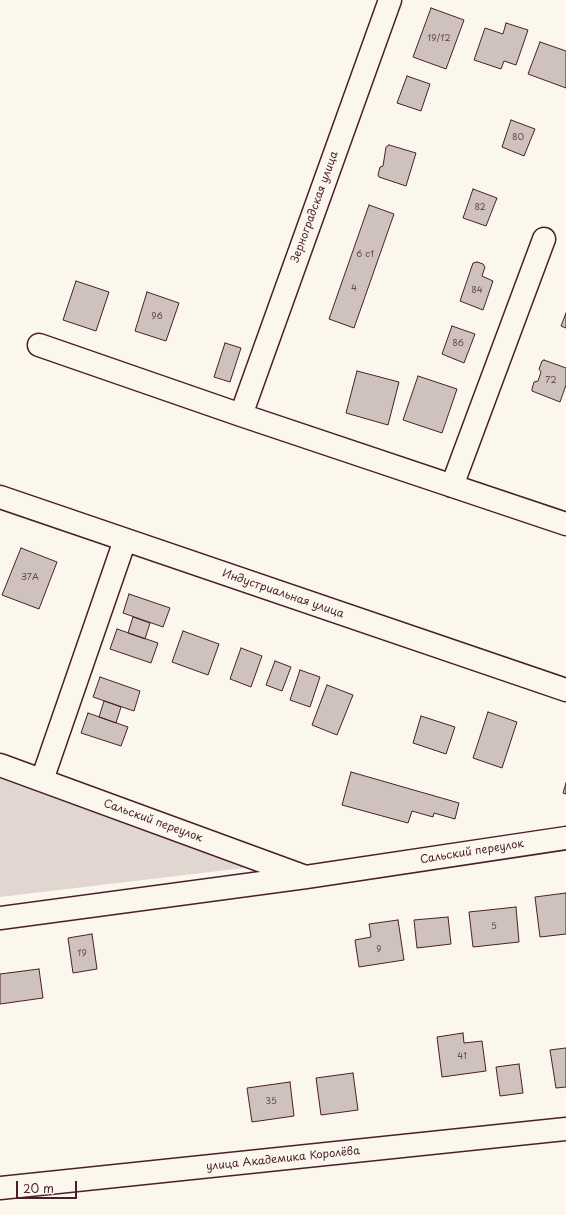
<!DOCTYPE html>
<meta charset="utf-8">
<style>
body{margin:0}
#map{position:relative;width:566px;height:1215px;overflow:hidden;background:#fbf7ec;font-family:"Playpen Sans",sans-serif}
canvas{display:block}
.scale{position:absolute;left:16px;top:1181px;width:61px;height:18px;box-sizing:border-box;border:2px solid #4a1f2b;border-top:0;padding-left:5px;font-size:12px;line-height:14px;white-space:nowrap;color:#4a1f2b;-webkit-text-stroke:3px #fbf7ec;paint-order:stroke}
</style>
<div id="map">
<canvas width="566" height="1215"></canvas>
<div class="scale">20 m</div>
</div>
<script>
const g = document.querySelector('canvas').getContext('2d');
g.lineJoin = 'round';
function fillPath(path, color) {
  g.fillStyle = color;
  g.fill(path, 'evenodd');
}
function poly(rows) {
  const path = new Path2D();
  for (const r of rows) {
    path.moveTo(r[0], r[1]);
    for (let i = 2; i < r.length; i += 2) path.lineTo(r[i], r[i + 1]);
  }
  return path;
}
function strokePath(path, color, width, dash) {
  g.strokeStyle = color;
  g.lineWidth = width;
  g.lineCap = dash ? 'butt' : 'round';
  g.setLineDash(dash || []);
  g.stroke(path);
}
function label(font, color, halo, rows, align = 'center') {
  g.font = font + ' "Playpen Sans",sans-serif';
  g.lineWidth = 3.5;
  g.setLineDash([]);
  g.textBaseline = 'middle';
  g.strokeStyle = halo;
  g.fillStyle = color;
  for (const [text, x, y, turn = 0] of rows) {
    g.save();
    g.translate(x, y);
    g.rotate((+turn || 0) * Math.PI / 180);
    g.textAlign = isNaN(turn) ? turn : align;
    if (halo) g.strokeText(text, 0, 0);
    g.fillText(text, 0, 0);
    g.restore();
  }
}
fillPath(poly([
 [0,773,250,861,244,868,0,897]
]), '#e2d7d0');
const building = poly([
 [431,8,464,20,446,69,413,57,431,8],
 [506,23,528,30,516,65,504,61,501,69,474,60,485,28,503,34,506,23],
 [540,42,566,51,566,88,528,74,540,42],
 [407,76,430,84,421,111,397,103,407,76],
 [511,120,535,129,524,156,502,147,511,120],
 [389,145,416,153,406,186,379,177,378,175,380,167,383,166,386,147,389,145],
 [473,189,497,198,486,226,463,218,473,189],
 [369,205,394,214,354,328,329,319,369,205],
 [477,262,483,264,485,267,482,276,493,281,483,310,460,301,473,263,477,262],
 [76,281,109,292,96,331,63,320,76,281],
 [147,292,179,303,166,341,135,331,147,292],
 [566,313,566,328,561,326,566,313],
 [452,326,475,334,464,363,442,354,452,326],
 [225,343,241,348,230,382,214,377,225,343],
 [544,360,566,368,566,385,560,402,532,391,532,389,534,382,538,381,541,372,539,369,542,361,544,360],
 [357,371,399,382,388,425,346,413,357,371],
 [418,376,457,389,442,433,403,420,418,376],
 [21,548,57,562,39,609,2,595,21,548],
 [129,594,170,608,163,627,123,613,129,594],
 [133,617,150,623,145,639,128,633,133,617],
 [117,629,158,643,151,663,110,649,117,629],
 [183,631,219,644,208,675,172,662,183,631],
 [241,648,262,656,251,687,230,679,241,648],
 [275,661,291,667,282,691,266,685,275,661],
 [300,670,320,677,310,707,290,700,300,670],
 [100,677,140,691,134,711,93,697,100,677],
 [327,685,353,695,337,735,312,725,327,685],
 [104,701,121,707,116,723,99,717,104,701],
 [488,712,517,722,502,768,473,758,488,712],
 [88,713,128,727,121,746,81,733,88,713],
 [421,716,455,727,446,754,413,743,421,716],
 [351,772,459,803,455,819,434,813,433,817,412,811,408,823,342,805,351,772],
 [566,783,566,794,563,793,566,783],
 [566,893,566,934,540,937,535,897,566,893],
 [516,907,519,942,473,947,469,912,516,907],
 [448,917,451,944,417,948,414,920,448,917],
 [398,920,404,960,359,967,355,940,371,937,369,924,398,920],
 [92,934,97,969,73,973,68,938,92,934],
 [39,969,43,998,0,1004,0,974,39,969],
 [463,1033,464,1043,482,1041,486,1071,442,1077,437,1037,463,1033],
 [566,1048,566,1087,556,1088,550,1050,566,1048],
 [519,1064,523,1093,500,1096,496,1067,519,1064],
 [353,1073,358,1110,321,1115,316,1078,353,1073],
 [290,1082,294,1116,252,1122,247,1088,290,1082]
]);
fillPath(building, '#cfc2bc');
strokePath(building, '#4a1f2b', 1);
const minor = poly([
 [39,345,241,415,566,524],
 [241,415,390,0],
 [452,486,544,239],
 [0,497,566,690],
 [0,765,303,876],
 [42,780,125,540],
 [0,918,306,877,566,838],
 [0,1188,566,1129]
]);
strokePath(minor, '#4a1f2b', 25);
strokePath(minor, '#fbf7ec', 22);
label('9px', '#6b484f', null, [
 ["19/12",439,39],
 ["80",518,138],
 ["82",480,208],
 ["6 с1",365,255],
 ["4",354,289],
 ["84",477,291],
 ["96",157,317],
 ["86",458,344],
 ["72",551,381],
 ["З7А",30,578],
 ["5",494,927],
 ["9",379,950],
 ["19",82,954],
 ["41",462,1057],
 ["35",271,1102]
]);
label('11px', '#4a1f2b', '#fbf7ec', [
 ["Зерноградская улица",315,207,-70],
 ["Индустриальная улица",283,594,19],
 ["Сальский переулок",153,821,20],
 ["Сальский переулок",472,852,-9],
 ["улица Академика Королёва",283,1159,-6]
]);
</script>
